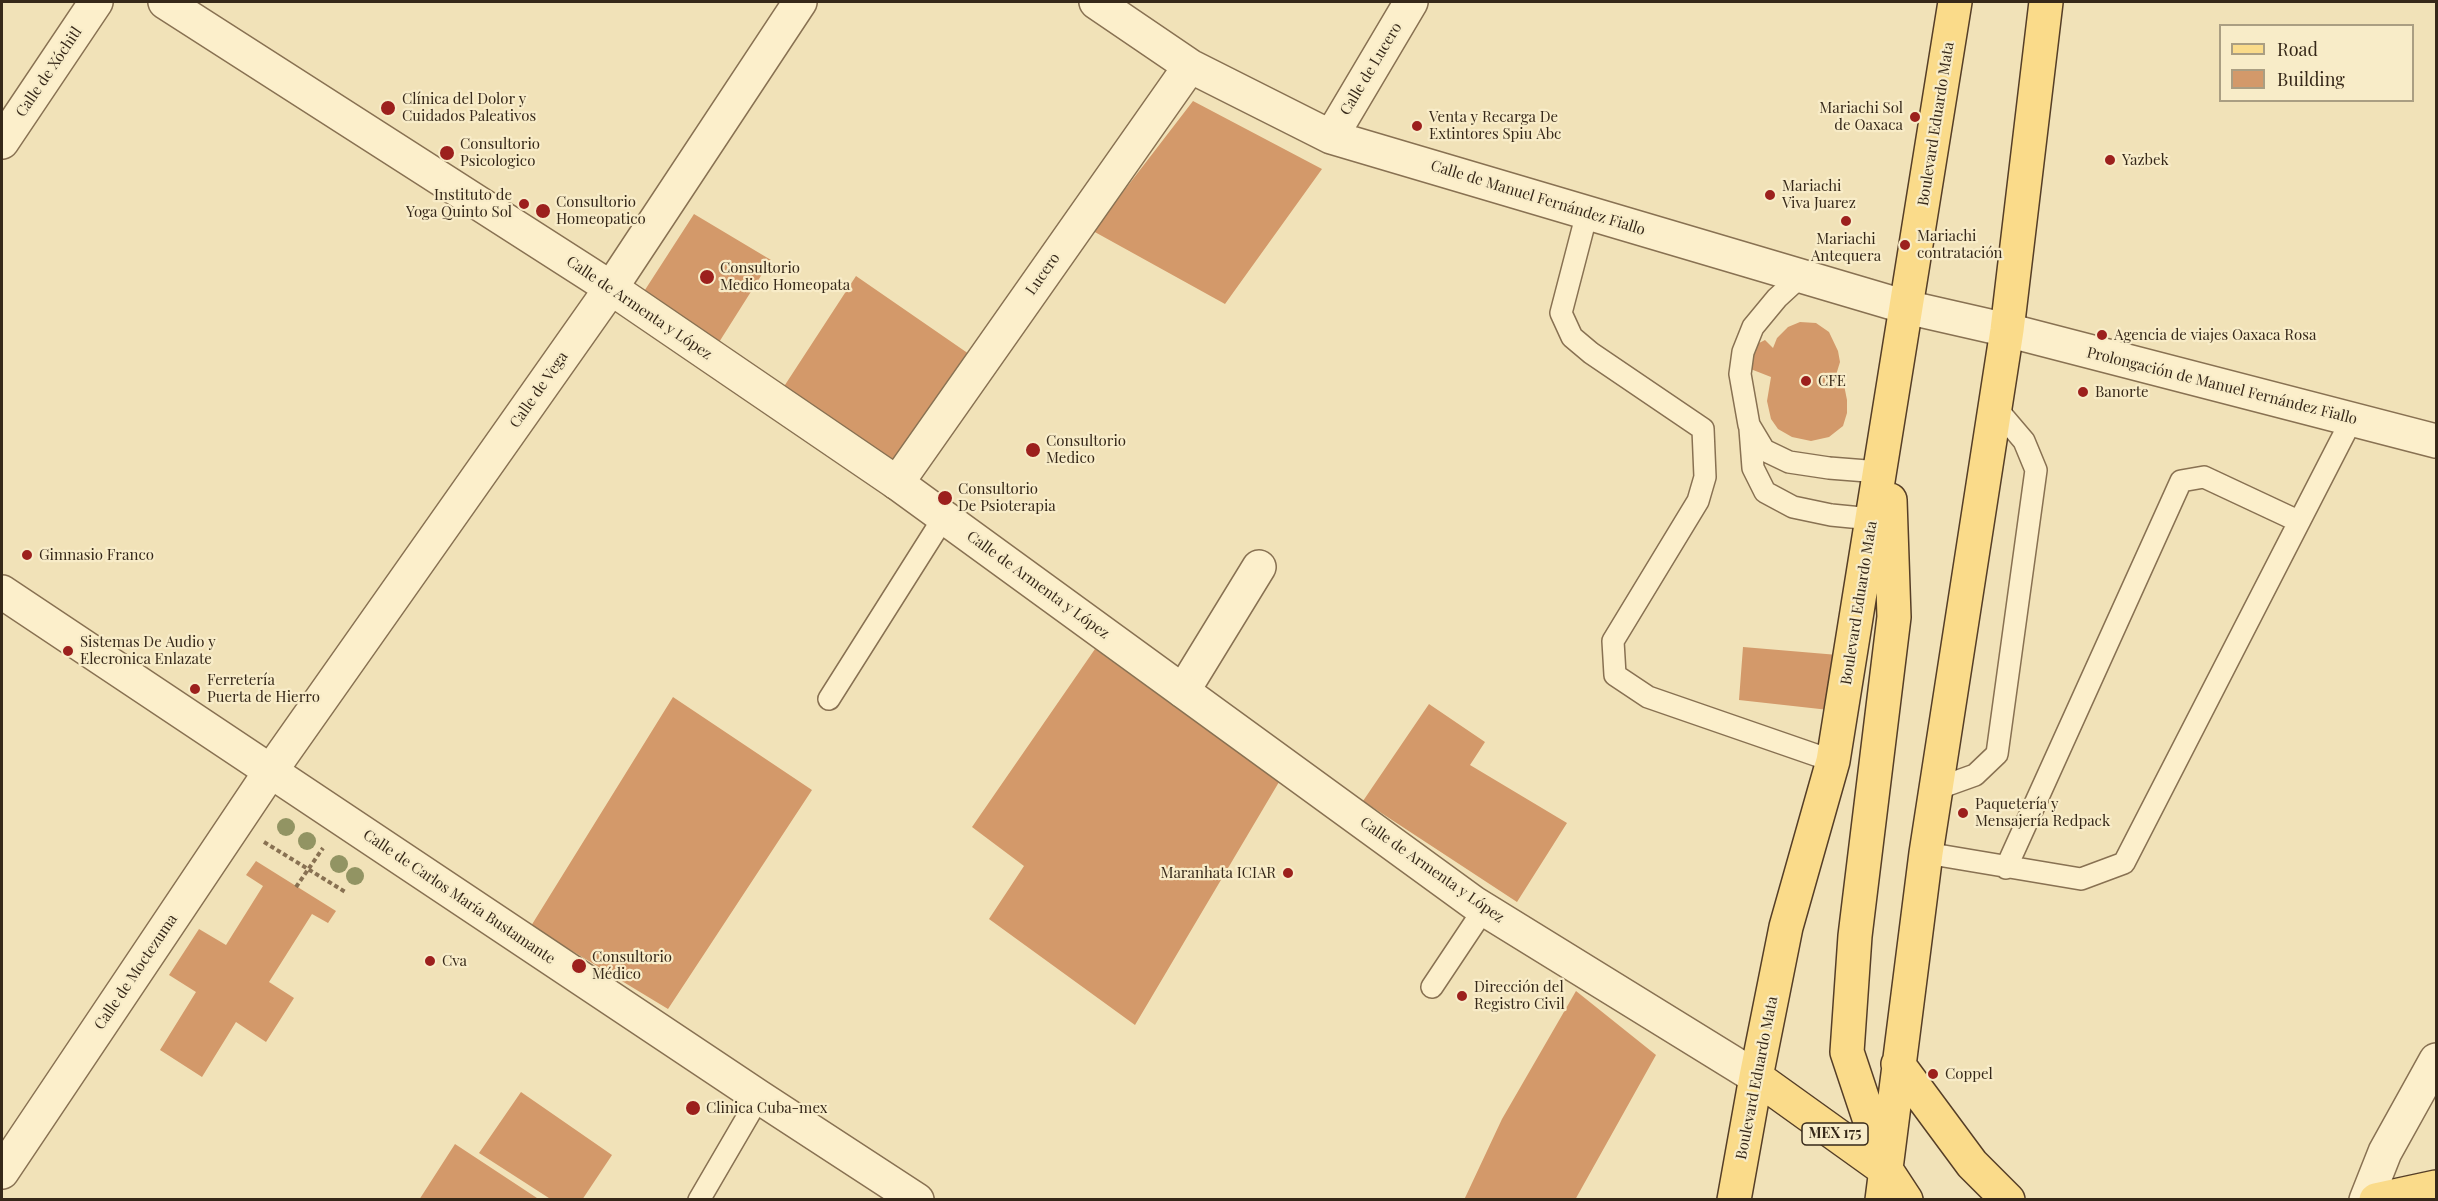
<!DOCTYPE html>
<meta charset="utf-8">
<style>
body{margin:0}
#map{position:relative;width:2438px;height:1201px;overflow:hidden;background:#f1e2b8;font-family:"Playfair Display",serif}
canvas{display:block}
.frame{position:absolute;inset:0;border:3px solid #362819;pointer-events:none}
.legend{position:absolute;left:2219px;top:24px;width:195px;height:78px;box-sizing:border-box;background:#f8ecc8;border:2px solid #aa9e82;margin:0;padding:8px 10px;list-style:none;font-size:18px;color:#362819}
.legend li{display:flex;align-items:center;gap:12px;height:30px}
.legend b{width:30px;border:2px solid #aa9e82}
</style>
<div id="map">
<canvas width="2438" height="1201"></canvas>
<div class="frame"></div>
<ul class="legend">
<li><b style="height:8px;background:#fadb8a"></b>Road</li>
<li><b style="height:16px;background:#d3996a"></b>Building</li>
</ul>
</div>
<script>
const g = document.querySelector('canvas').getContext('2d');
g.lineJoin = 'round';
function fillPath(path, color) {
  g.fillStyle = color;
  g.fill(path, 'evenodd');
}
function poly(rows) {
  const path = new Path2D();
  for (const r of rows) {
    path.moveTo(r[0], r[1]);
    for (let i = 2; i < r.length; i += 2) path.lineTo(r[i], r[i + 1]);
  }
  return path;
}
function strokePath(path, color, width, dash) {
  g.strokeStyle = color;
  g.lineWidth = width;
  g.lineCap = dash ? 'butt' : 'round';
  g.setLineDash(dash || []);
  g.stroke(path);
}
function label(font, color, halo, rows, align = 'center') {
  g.font = font + ' "Playfair Display",serif';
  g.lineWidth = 4.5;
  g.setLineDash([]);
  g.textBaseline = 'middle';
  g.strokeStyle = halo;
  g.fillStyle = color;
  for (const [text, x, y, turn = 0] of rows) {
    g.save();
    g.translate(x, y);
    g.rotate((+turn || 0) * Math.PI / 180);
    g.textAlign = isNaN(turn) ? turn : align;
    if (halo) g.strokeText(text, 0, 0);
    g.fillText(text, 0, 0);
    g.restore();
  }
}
fillPath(poly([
 [1193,101,1322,169,1225,304,1093,231],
 [694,214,771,260,716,347,643,293],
 [856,276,969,354,892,467,783,388],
 [1800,322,1816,323,1829,332,1838,351,1840,362,1836,375,1844,385,1847,400,1847,413,1843,426,1829,437,1811,441,1792,437,1778,429,1771,419,1767,401,1771,377,1748,368,1755,345,1765,340,1773,348,1777,338,1788,327],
 [1743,647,1838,655,1829,710,1739,700],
 [1095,649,1279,782,1135,1025,989,919,1024,866,972,827],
 [673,697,812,790,668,1009,531,926],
 [1429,704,1485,742,1470,765,1567,823,1517,902,1363,801],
 [256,861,336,911,328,923,312,914,269,982,294,998,266,1042,236,1022,202,1077,160,1050,196,992,169,975,199,929,226,945,263,886,246,875],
 [1576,991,1656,1055,1575,1200,1464,1200,1502,1119],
 [521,1092,612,1155,582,1200,552,1200,479,1153],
 [455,1144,540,1200,419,1200]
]), '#d3996a');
const service = poly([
 [1587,213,1561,313,1572,337,1591,353,1703,429,1705,477,1698,501,1613,641,1615,675,1648,697,1833,761],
 [1801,276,1777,298,1753,327,1743,352,1740,374,1749,425,1764,450,1789,462,1829,468,1880,472],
 [1750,429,1753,468,1765,492,1793,507,1831,515,1872,519],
 [829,699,944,517],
 [1936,789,1975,775,1997,754,2036,470,2024,441,1995,407],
 [1926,853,2081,879,2124,863,2352,419],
 [2006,868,2181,481,2204,477,2298,521],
 [1432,987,1484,909],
 [699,1200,759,1097]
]);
const minor = poly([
 [1096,2,1190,66,1331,137,1906,307],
 [1331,137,1411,2],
 [2,142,96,2],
 [897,483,1190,66],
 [1183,691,1259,567],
 [2,1172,270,772,611,288,800,2],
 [2366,1200,2385,1152,2436,1060]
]);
const tertiary = poly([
 [165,2,611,288,897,483,1474,903,1756,1077],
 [1906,307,2007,330,2436,441],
 [2,592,759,1097,917,1200]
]);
const primary = poly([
 [1898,1064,1972,1164,2008,1200],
 [1756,1077,1887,1171,1906,1200],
 [1883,1160,1847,1052,1855,936,1894,617,1890,500],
 [1734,1200,1756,1077,1786,927,1833,761,1955,2],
 [1882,1200,1926,853,2007,330,2046,2],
 [2376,1200,2436,1187]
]);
strokePath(service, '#887152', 24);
strokePath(minor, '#887152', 36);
strokePath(tertiary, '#887152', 36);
strokePath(primary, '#553e27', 36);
strokePath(poly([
 [264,842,347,893],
 [296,887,323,848]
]), '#887152', 4, [4.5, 3]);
strokePath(service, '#fcefcb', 21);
strokePath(minor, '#fcefcb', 33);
strokePath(tertiary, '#fcefcb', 33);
strokePath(primary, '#fadb8a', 33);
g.fillStyle = '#929463';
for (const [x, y] of [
 [286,827],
 [307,841],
 [339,864],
 [355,876]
]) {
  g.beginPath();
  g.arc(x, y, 9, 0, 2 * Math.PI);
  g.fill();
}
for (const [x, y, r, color] of [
 [388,108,8,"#9c201d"],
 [1915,117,6,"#9c201d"],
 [1417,126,6,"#9c201d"],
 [447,153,8,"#9c201d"],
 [2110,160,6,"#9c201d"],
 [1770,195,6,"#9c201d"],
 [524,204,6,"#9c201d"],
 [543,211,8,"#9c201d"],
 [1846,221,6,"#9c201d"],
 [1905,245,6,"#9c201d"],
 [707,277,8,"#9c201d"],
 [2102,335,6,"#9c201d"],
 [1806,381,6,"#9c201d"],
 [2083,392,6,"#9c201d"],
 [1033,450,8,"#9c201d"],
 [945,498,8,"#9c201d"],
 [27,555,6,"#9c201d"],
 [68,651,6,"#9c201d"],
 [195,689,6,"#9c201d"],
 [1963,813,6,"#9c201d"],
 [1288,873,6,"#9c201d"],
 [430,961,6,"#9c201d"],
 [579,966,8,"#9c201d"],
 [1462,996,6,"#9c201d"],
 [1933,1074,6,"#9c201d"],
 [693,1108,8,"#9c201d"]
]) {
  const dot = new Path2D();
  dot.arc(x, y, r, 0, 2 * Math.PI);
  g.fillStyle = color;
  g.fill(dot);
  strokePath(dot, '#f8ecc8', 2);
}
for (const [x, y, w] of [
 [1835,1134,66]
]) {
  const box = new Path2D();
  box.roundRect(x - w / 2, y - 11, w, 22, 4.5);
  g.fillStyle = '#f8ecc8';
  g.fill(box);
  strokePath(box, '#362819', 1.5);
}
label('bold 14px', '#362819', null, [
 ["MEX 175",1835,1134]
]);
label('15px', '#362819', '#f8ecc8', [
 ["Calle de Lucero",1371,69,-59],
 ["Calle de Xóchitl",49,72,-56],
 ["Boulevard Eduardo Mata",1936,124,-81],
 ["Calle de Manuel Fernández Fiallo",1538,198,17],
 ["Lucero",1043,274,-55],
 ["Calle de Armenta y López",639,308,34],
 ["Prolongación de Manuel Fernández Fiallo",2222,386,14],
 ["Calle de Vega",539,390,-55],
 ["Calle de Armenta y López",1038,585,36],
 ["Boulevard Eduardo Mata",1859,603,-81],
 ["Calle de Armenta y López",1432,870,35],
 ["Calle de Carlos María Bustamante",459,897,34],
 ["Calle de Moctezuma",136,972,-56],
 ["Boulevard Eduardo Mata",1757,1078,-79]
]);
label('15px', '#362819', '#f8ecc8', [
 ["Clínica del Dolor y",402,99],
 ["Cuidados Paleativos",402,116],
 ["Mariachi Sol",1903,108,"right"],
 ["de Oaxaca",1903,125,"right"],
 ["Venta y Recarga De",1429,117],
 ["Extintores Spiu Abc",1429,134],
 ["Consultorio",460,144],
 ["Psicologico",460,161],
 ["Yazbek",2122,160],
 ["Mariachi",1782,186],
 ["Viva Juarez",1782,203],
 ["Instituto de",512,195,"right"],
 ["Yoga Quinto Sol",512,212,"right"],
 ["Consultorio",556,202],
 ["Homeopatico",556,219],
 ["Mariachi",1917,236],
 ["contratación",1917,253],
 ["Mariachi",1846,239,"center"],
 ["Antequera",1846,256,"center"],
 ["Consultorio",720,268],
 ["Medico Homeopata",720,285],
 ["Agencia de viajes Oaxaca Rosa",2114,335],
 ["CFE",1818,381],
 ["Banorte",2095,392],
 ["Consultorio",1046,441],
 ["Medico",1046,458],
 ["Consultorio",958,489],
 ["De Psioterapia",958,506],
 ["Gimnasio Franco",39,555],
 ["Sistemas De Audio y",80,642],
 ["Elecronica Enlazate",80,659],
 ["Ferretería",207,680],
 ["Puerta de Hierro",207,697],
 ["Paquetería y",1975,804],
 ["Mensajería Redpack",1975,821],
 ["Maranhata ICIAR",1276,873,"right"],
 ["Consultorio",592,957],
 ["Médico",592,974],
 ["Cva",442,961],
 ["Dirección del",1474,987],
 ["Registro Civil",1474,1004],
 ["Coppel",1945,1074],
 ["Clinica Cuba-mex",706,1108]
], 'left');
</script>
